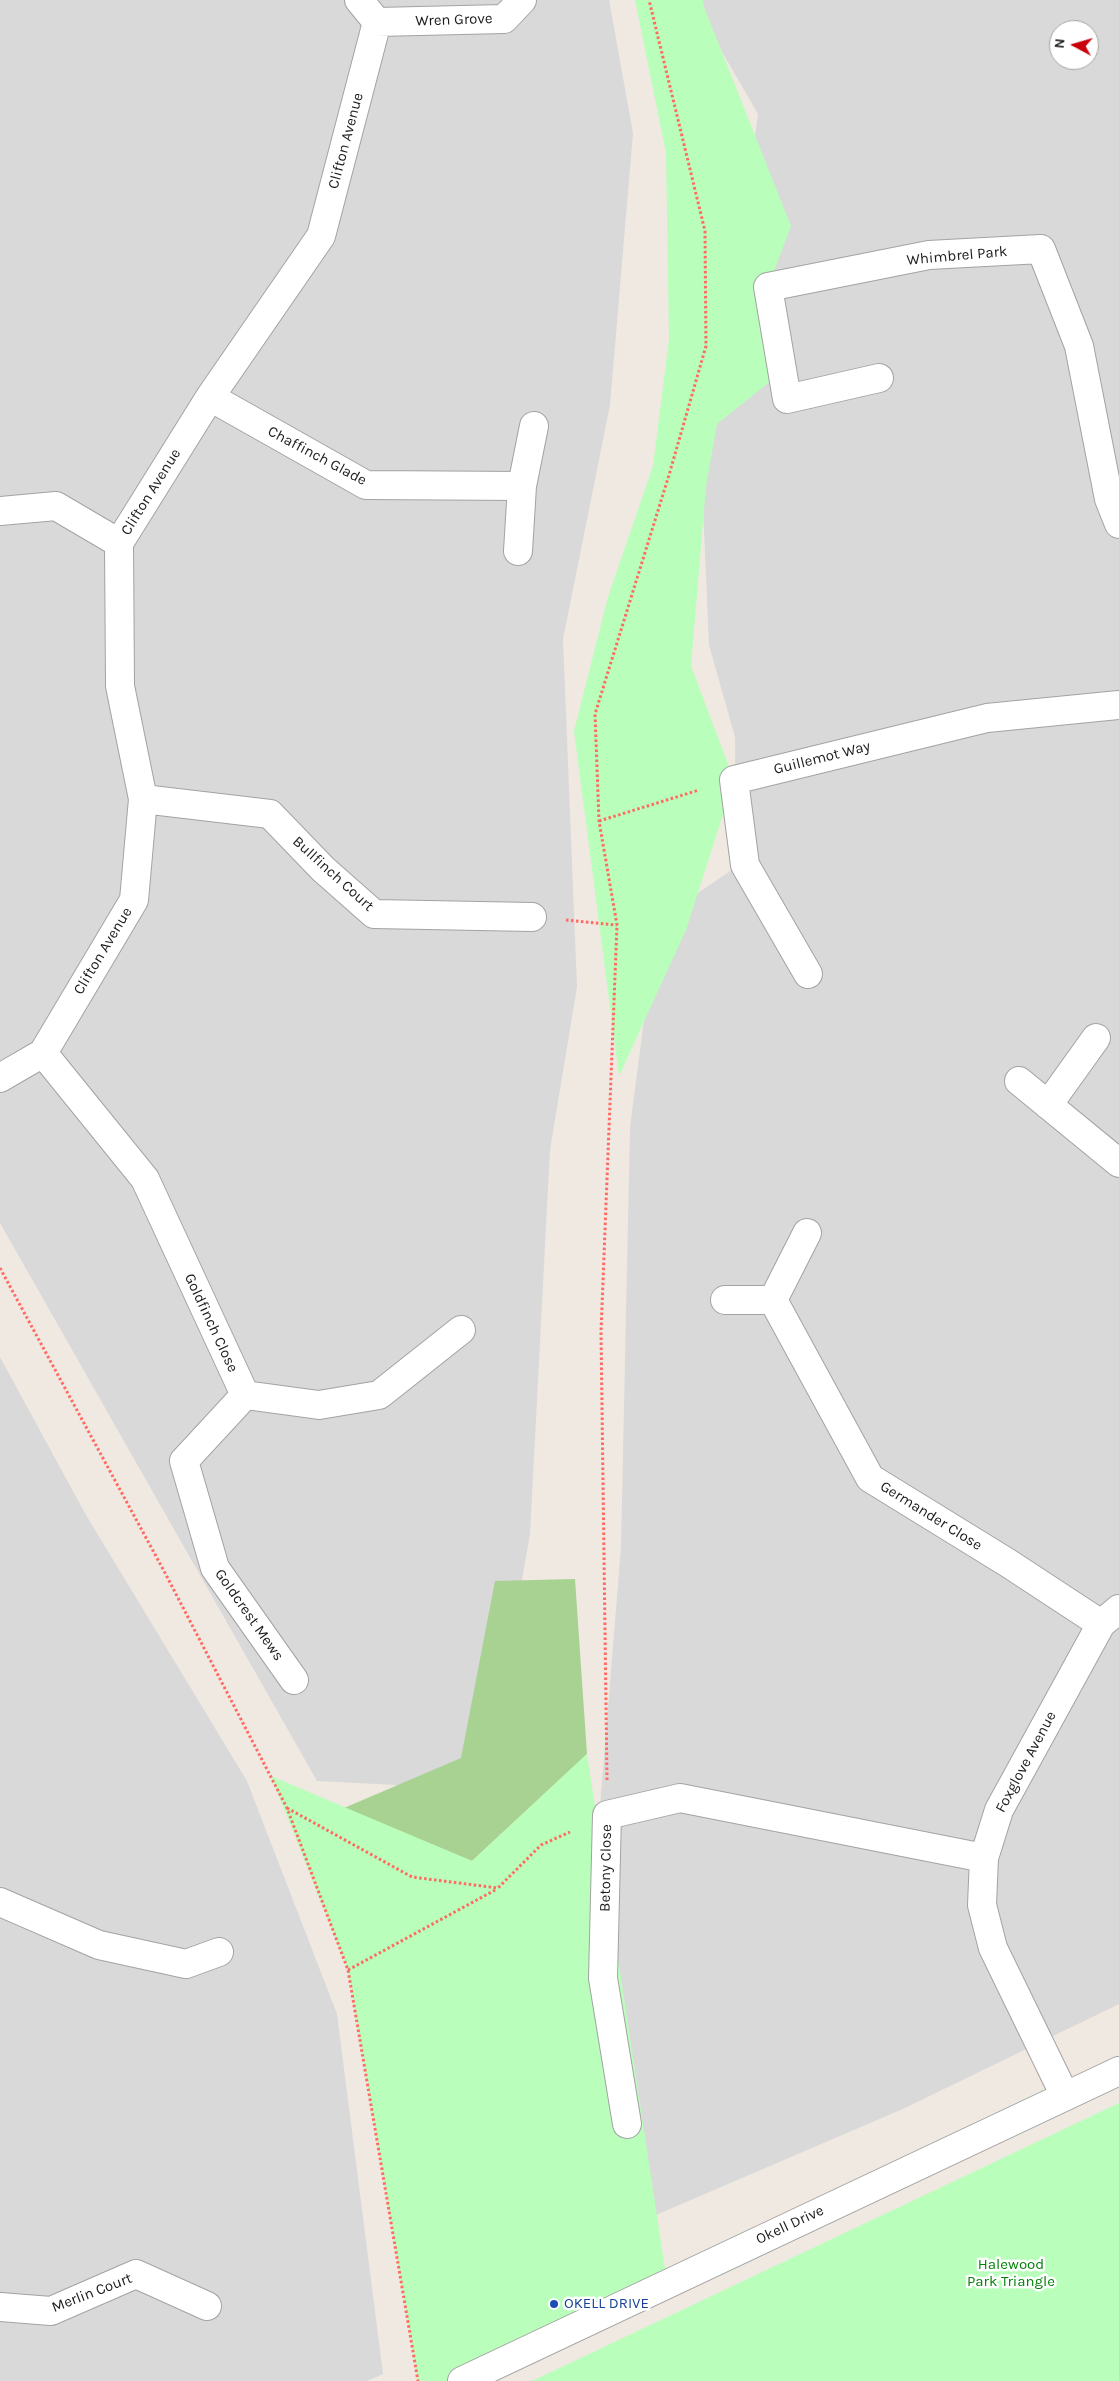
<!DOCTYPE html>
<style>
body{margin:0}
#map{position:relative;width:1119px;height:2381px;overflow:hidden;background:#efe9e1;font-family:Karla,sans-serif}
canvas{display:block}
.north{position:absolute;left:1049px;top:20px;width:50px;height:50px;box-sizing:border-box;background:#fff;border:1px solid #a4a4a4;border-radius:50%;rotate:276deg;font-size:14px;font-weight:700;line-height:20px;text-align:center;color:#1c1c1c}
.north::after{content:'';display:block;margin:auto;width:18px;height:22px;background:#c90009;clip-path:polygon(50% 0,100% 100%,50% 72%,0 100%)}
</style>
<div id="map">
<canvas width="1119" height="2381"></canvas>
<div class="north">N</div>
</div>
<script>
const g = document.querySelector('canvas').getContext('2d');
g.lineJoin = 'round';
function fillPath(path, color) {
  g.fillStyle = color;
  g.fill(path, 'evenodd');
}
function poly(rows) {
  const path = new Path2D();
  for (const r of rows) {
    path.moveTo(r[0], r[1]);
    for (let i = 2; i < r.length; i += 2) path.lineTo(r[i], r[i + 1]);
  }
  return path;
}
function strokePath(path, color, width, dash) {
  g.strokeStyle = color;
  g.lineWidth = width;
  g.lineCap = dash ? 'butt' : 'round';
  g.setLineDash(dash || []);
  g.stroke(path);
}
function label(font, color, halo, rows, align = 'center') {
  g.font = font + ' Karla,sans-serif';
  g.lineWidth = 5;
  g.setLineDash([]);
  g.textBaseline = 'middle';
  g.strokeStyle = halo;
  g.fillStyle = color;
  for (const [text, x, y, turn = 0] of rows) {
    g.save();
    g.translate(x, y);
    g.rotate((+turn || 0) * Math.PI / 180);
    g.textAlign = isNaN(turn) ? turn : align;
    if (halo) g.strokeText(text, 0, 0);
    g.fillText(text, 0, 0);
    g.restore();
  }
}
fillPath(poly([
 [0,0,609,0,633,133,610,405,563,639,577,987,550,1150,530,1534,491,1757,436,1787,317,1781,0,1223],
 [692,0,1119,0,1119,2004,905,2108,649,2218,586,1979,621,1547,630,1127,657,921,736,867,735,737,709,645,699,417,748,190,758,114],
 [1059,30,1089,30,1089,60,1059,60],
 [0,1357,86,1515,247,1781,337,2014,383,2374,367,2381,0,2381]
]), '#dad9d9');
fillPath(poly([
 [575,1579,587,1754,472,1861,344,1808,461,1758,495,1581]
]), '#a8d292');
fillPath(poly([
 [635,0,703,0,704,7,791,226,768,287,782,372,717,424,706,486,691,666,734,780,686,930,619,1076,574,731,608,597,653,466,669,339,666,153],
 [587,1754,667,2282,462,2381,418,2381,348,1970,271,1776,472,1861],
 [1119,2103,1119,2381,532,2381]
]), '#b9febb');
const minor = poly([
 [359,0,377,22],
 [377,22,504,19,522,0],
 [879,378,787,399,768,287,929,255,1041,249,1079,346,1109,499,1119,524],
 [210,397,366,485,522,486],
 [0,511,56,506,119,543],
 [518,551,522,486,534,426],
 [143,799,270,814,323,869,374,914,532,917],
 [808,974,745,865,734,780,987,718,1119,705],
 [43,1053,145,1179,245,1395,319,1405,379,1395,461,1330],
 [0,1078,43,1053,134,900,143,799,120,686,119,543,210,397,321,236,377,22],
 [1019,1081,1119,1163],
 [1048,1105,1096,1038],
 [725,1300,773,1300,870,1478,1008,1563,1101,1624],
 [773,1300,807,1233],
 [245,1395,184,1461,215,1568,294,1680],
 [0,1902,99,1945,186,1964,219,1952],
 [1065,2096,993,1948,982,1905,984,1858,999,1810,1101,1624,1119,1609],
 [627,2124,603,1978,607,1815,680,1798,984,1858],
 [0,2307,51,2311,136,2274,207,2306],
 [462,2381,1119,2071]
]);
strokePath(minor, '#a3a3a3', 30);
strokePath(poly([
 [599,821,699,790],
 [566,920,617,925],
 [0,1268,164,1571,287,1808,348,1970,418,2381],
 [607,1780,601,1332,617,925,599,821,595,714,669,475,706,346,705,231,649,0],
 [287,1808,412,1877,498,1888,541,1845,570,1832],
 [348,1970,497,1889]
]), '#ff6a62', 3, [2.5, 2.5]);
strokePath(minor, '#fff', 28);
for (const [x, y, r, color] of [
 [554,2304,5,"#1a4fb4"]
]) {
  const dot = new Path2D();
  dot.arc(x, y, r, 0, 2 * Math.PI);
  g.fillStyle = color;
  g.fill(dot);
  strokePath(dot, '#fff', 2);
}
label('15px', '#1c1c1c', '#fff', [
 ["Wren Grove",454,20,-2],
 ["Clifton Avenue",346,141,-75],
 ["Whimbrel Park",957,256,-5],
 ["Chaffinch Glade",317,456,28],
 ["Clifton Avenue",151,492,-58],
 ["Guillemot Way",822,758,-14],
 ["Bullfinch Court",333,874,42],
 ["Clifton Avenue",103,951,-59],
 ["Goldfinch Close",211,1323,65],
 ["Germander Close",931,1516,32],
 ["Goldcrest Mews",249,1615,55],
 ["Foxglove Avenue",1026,1762,-62],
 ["Betony Close",606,1868,-89],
 ["Okell Drive",790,2225,-25],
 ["Merlin Court",92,2293,-21]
]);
label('15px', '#028307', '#fff', [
 ["Halewood",1011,2265],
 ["Park Triangle",1011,2282]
]);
label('15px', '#164399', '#fff', [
 ["OKELL DRIVE",564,2304]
], 'left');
</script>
